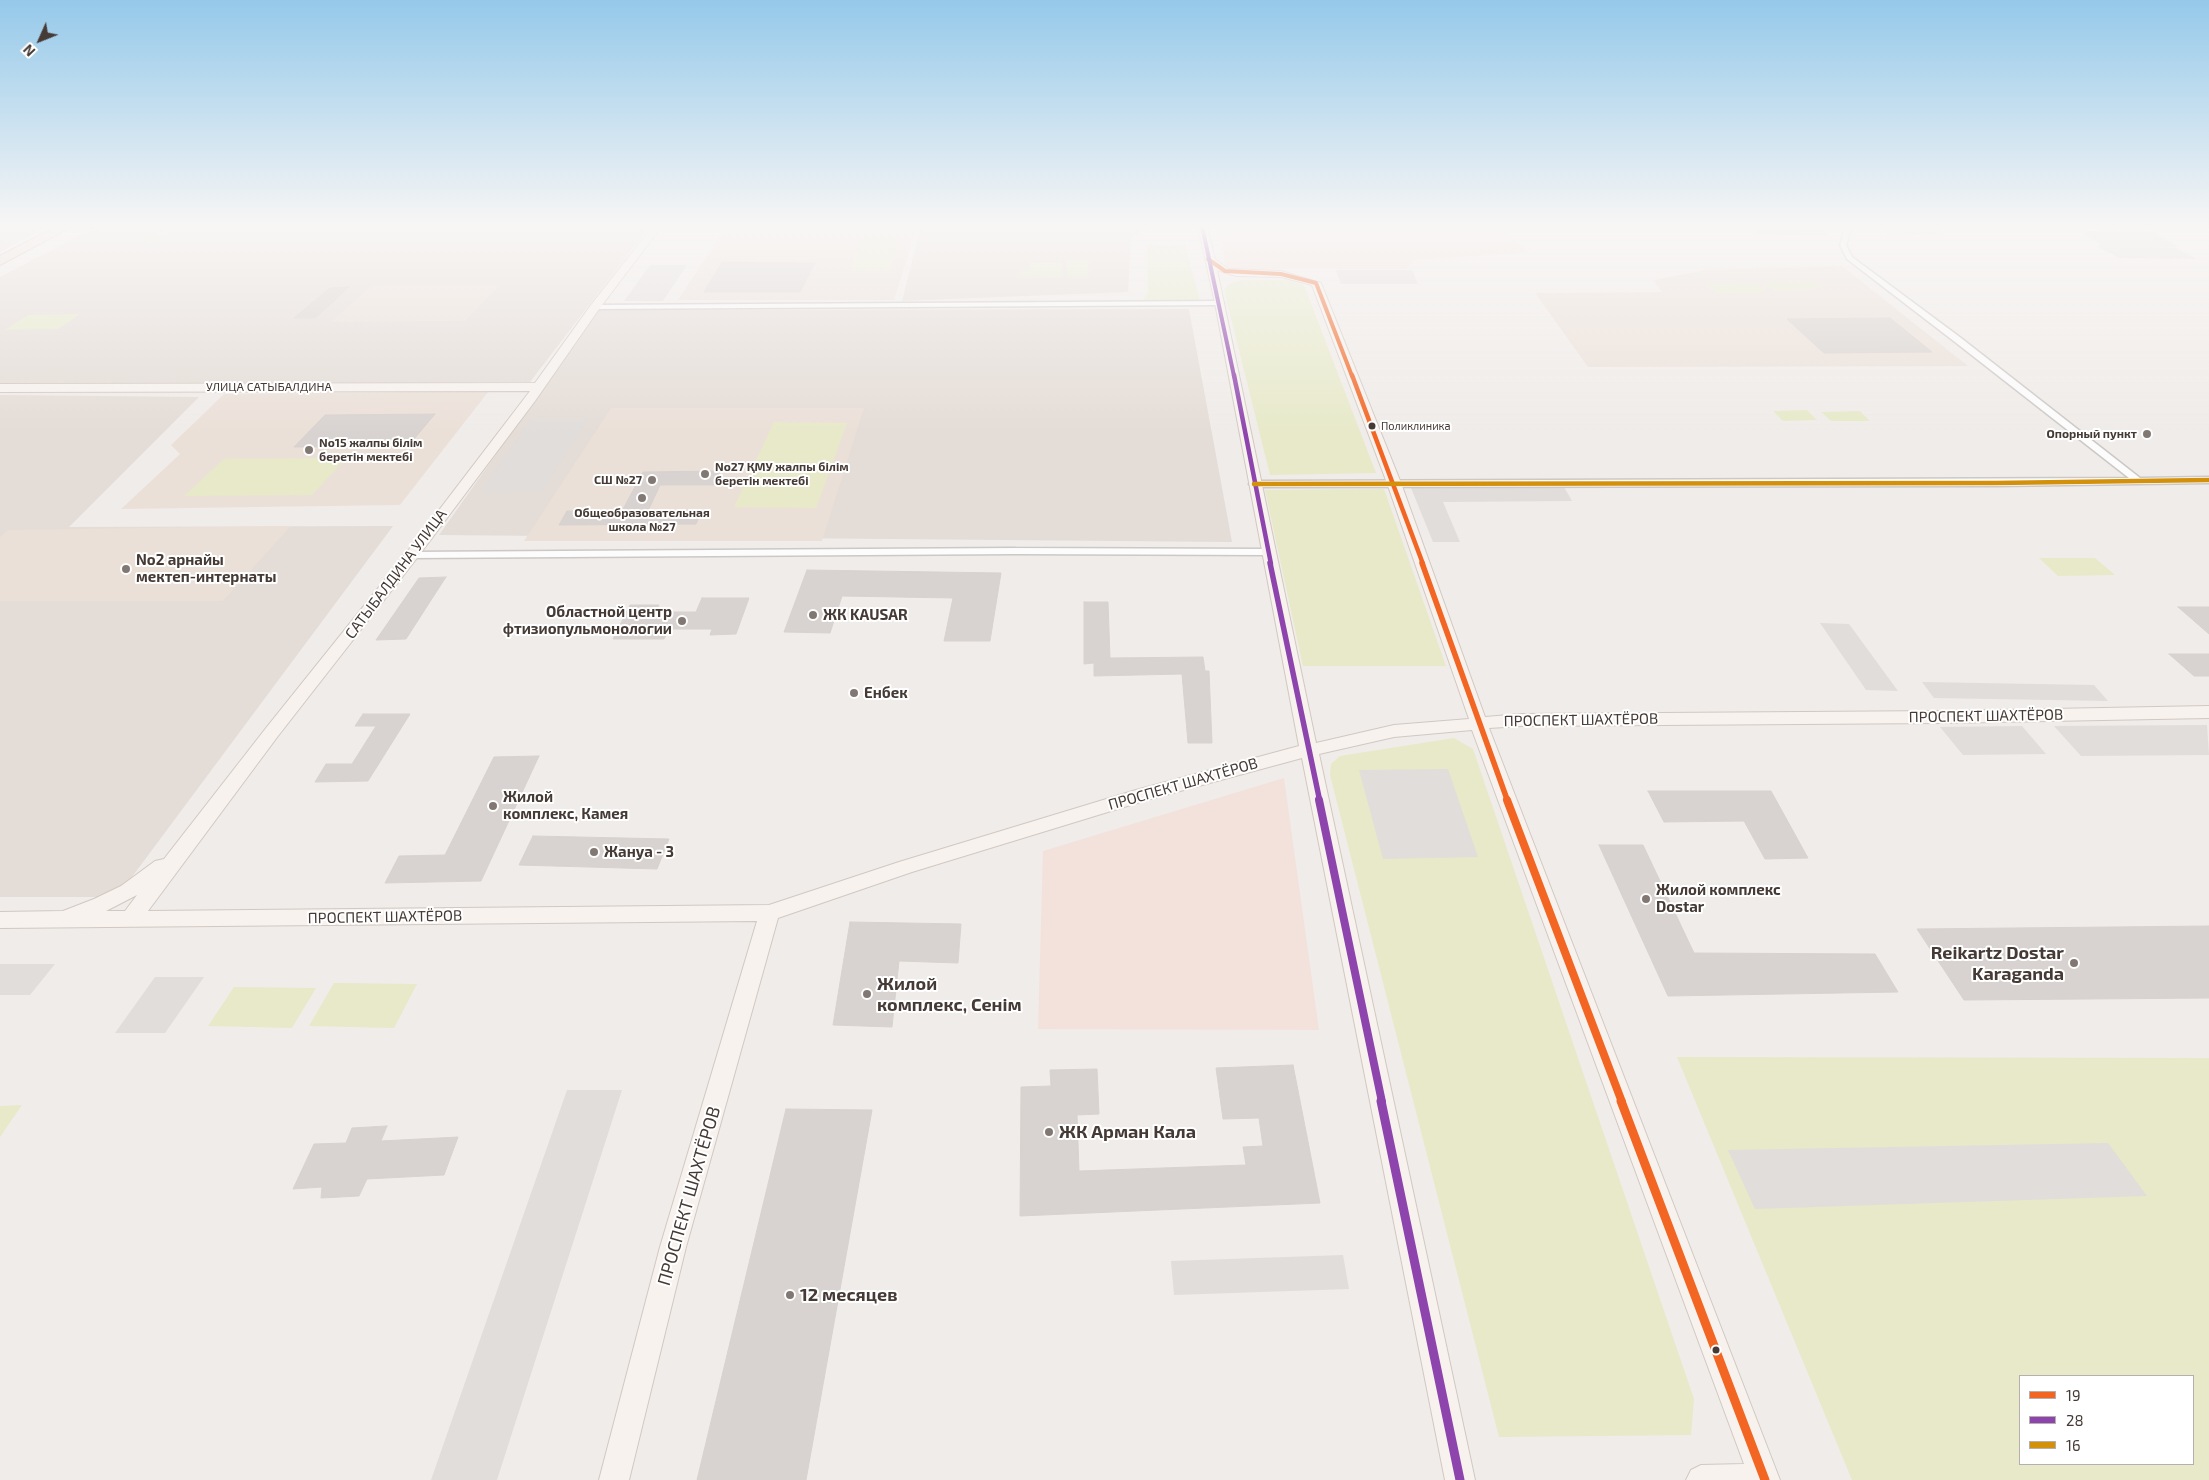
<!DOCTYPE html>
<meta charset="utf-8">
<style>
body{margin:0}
#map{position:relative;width:2209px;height:1480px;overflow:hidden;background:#f0ece9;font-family:"Exo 2",sans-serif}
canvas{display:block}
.legend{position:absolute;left:2019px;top:1375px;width:175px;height:90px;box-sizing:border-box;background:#fff;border:1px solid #b5b0ae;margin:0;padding:6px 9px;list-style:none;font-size:15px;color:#453a35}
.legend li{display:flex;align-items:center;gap:10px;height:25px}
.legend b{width:25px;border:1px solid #b5b0ae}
.north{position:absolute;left:15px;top:15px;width:50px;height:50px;-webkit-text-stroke:4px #fff;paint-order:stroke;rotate:226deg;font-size:14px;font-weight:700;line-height:20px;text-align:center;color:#453a35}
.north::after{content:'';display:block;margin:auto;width:18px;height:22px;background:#453a35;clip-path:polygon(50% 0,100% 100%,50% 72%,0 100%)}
</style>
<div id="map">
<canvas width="2209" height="1480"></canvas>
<ul class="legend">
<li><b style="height:6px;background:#f26522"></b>19</li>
<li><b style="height:6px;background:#8e44ad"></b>28</li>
<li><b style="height:6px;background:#d3900b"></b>16</li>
</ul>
<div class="north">N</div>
</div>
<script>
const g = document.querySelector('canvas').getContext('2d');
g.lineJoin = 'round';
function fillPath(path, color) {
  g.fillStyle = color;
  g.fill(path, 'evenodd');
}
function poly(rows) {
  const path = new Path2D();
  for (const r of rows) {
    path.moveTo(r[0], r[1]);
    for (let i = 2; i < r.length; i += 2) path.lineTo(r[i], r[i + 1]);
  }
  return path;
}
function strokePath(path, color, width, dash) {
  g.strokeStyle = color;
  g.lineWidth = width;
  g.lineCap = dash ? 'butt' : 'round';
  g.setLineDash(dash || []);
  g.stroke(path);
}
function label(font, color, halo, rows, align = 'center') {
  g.font = font + ' "Exo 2",sans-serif';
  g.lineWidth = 4;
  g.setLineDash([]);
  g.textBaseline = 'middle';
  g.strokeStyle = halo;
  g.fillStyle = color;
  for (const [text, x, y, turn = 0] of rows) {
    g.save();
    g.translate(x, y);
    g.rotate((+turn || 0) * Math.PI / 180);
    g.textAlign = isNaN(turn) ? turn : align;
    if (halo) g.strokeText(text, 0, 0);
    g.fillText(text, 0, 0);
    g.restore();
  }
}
fillPath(poly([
 [0,226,49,226,0,252],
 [97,226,650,226,530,382,0,383,0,277],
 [921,226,1151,226,1131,238,1128,292,902,301],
 [1189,309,1232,542,439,535,598,310],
 [0,395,199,397,69,527,393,526,117,897,0,897]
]), '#e4dcd6');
fillPath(poly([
 [1220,226,1500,226,1529,253,1413,260,1407,269,1225,269],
 [1284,778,1319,1030,1038,1029,1043,851]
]), '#f3e2dc');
fillPath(poly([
 [726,227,917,227,894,300,678,300],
 [1842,266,1968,366,1588,367,1535,293,1662,292,1653,280,1706,270],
 [373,285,500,285,465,321,331,322],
 [489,391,400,505,121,509,180,454,171,445,224,394],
 [611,408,864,408,822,541,524,541],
 [291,526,223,601,0,601,0,537,8,530]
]), '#ebe0d8');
fillPath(poly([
 [168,226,188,226,189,229,146,243,145,241],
 [1888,226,1932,226,1943,236,1886,234],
 [863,236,899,236,889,270,851,270],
 [1185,245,1200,300,1142,301,1148,293,1147,246],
 [1066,260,1088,260,1089,276,1067,276],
 [1029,263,1062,263,1063,277,1020,276,1021,270,1030,269],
 [1240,280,1288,280,1304,285,1376,473,1270,475,1224,290,1229,284],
 [1812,281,1824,288,1779,291,1765,286,1769,282],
 [1756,283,1766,292,1717,293,1706,284],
 [80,314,58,329,5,330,28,315],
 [1807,410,1817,420,1783,421,1773,411],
 [1860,411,1870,421,1831,421,1821,412],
 [774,422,847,423,816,508,734,507],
 [346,458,312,495,184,496,224,459],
 [1384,489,1446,666,1303,666,1265,490],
 [2039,558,2095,558,2115,575,2058,576],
 [1454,738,1473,749,1694,1399,1691,1435,1499,1437,1330,775,1331,764,1340,756],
 [334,983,417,984,394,1028,309,1026],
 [234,987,316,988,292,1028,208,1026],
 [1677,1057,2209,1058,2209,1480,1852,1480],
 [2020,1376,2193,1376,2193,1464,2020,1464],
 [22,1105,0,1137,0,1106]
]), '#e7e9c9');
fillPath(poly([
 [1749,226,1819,226,1828,236,1755,234],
 [2079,231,2154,232,2178,247,2149,247,2176,248,2197,259,2119,258,2096,246,2101,245],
 [650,265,687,265,663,301,624,301],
 [1336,270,1412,270,1418,284,1341,284],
 [532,419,588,419,541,492,480,493],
 [1564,487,1572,501,1443,502,1460,542,1433,542,1411,488],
 [1820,623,1849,624,1898,691,1866,690],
 [1922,682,2094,685,2108,701,1934,698],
 [2207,725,2209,755,2081,756,2054,726],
 [2022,726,2046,754,1963,755,1940,727],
 [1448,769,1478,857,1383,859,1359,770],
 [0,964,55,964,30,995,0,995],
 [155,977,204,977,165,1033,115,1033],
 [567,1090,622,1090,497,1480,431,1480],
 [2108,1143,2147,1196,1755,1209,1728,1150],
 [1343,1255,1349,1289,1174,1295,1171,1261]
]), '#e1ddda');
const building = poly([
 [722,262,815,263,800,292,704,292,722,262],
 [349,287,315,318,294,318,330,288,349,287],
 [1890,318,1932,352,1824,353,1787,319,1890,318],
 [435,414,408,446,294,447,325,415,435,414],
 [720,471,714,485,660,485,648,511,702,510,696,524,559,525,567,511,622,511,643,472,720,471],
 [807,570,1001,573,990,641,944,641,953,598,842,596,830,633,784,632,807,570],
 [446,577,406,639,376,640,419,578,446,577],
 [702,598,749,598,736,634,710,635,712,629,669,629,664,639,613,639,630,605,659,605,655,612,696,612,702,598],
 [1084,602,1108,602,1110,658,1203,657,1205,671,1209,671,1212,743,1188,743,1182,674,1094,676,1094,663,1084,664,1084,602],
 [2178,607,2209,607,2209,634,2178,607],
 [2169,654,2209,654,2209,676,2194,676,2169,654],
 [363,714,410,714,368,781,315,782,326,764,352,764,376,726,355,726,363,714],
 [539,756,481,881,385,883,399,856,445,855,494,757,539,756],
 [1648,791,1771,791,1808,858,1765,859,1744,821,1664,822,1648,791],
 [533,836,669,839,657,869,519,865,533,836],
 [1599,845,1643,845,1694,953,1875,954,1898,992,1668,996,1599,845],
 [850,922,961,924,958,963,899,961,892,1027,833,1025,850,922],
 [2209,926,2209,998,1964,1000,1917,929,2209,926],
 [1293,1065,1320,1203,1020,1216,1021,1087,1051,1086,1050,1070,1097,1069,1099,1114,1077,1115,1079,1171,1246,1165,1243,1147,1263,1146,1259,1118,1223,1119,1216,1068,1293,1065],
 [786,1109,872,1110,806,1480,697,1480,786,1109],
 [387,1126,381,1141,458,1137,444,1175,367,1179,359,1196,321,1198,322,1187,293,1189,314,1144,346,1143,352,1128,387,1126]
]);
fillPath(building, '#d8d3d0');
strokePath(building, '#d8d2cf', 1);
const street = poly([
 [1846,226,1852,226,1846,245,1852,257,1961,338,2140,478,2209,477,2209,483,1996,486,1254,487,1249,484,1254,481,2129,478,1955,342,1847,259,1840,245,1846,226],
 [1220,301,1224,303,1223,305,595,309,591,307,595,305,1220,301],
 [1015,548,1268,549,1273,552,1268,555,1015,554,412,558,407,555,412,552,1015,548]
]);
const secondary = poly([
 [653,226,662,226,599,309,535,401,417,558,278,736,148,911,769,905,899,862,1136,790,1299,746,1215,303,1198,226,1207,226,1215,259,1228,269,1281,271,1321,283,1401,483,1485,717,1521,714,1943,711,2209,706,2209,718,1943,723,1521,726,1489,728,1780,1480,1686,1480,1691,1470,1701,1465,1744,1464,1472,730,1394,737,1319,754,1475,1480,1445,1480,1302,758,1147,800,912,872,778,918,686,1247,629,1480,599,1480,660,1247,757,921,0,928,0,912,63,911,94,899,121,886,155,861,164,859,266,728,407,552,530,391,0,392,0,384,535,383,591,305,653,226],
 [1217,270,1236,276,1281,277,1312,285,1387,483,1469,719,1394,725,1316,743,1217,270],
 [137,895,125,911,106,911,135,896,137,895]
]);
const highway = poly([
 [57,226,73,226,0,265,0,256,57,226]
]);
strokePath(street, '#ccc8c5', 3);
strokePath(secondary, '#d1c8c1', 2);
strokePath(highway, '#c7b0a4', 2);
fillPath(street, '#fdfcfc');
fillPath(secondary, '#f7f2ee');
fillPath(highway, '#ecdfd8');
strokePath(poly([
 [1208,259,1225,271,1281,274,1316,283,1352,376]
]), '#f26522', 4);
strokePath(poly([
 [1352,375,1423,564]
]), '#f26522', 4.5);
strokePath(poly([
 [1422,563,1508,802]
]), '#f26522', 5.5);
strokePath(poly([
 [1507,800,1622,1102]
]), '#f26522', 8);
strokePath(poly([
 [1621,1101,1765,1480]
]), '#f26522', 9);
strokePath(poly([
 [1202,226,1234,376]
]), '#8e44ad', 4);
strokePath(poly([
 [1234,375,1271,564]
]), '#8e44ad', 4.5);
strokePath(poly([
 [1270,563,1320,802]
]), '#8e44ad', 5.5);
strokePath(poly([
 [1319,800,1382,1102]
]), '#8e44ad', 8);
strokePath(poly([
 [1381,1101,1460,1480]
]), '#8e44ad', 9);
strokePath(poly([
 [1254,484,1996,483,2209,480]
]), '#d3900b', 4.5);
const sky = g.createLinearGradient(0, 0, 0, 434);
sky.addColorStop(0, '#95c9ea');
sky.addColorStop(0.52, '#f8f6f5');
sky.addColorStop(1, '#f8f6f500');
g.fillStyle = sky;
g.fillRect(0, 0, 2209, 434);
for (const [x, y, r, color] of [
 [1372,426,4.5,"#453a35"],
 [2147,434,5,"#817874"],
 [309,450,5,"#817874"],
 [705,474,5,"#817874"],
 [652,480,5,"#817874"],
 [642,498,5,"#817874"],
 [126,569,5,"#817874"],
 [813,615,5,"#817874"],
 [682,621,5,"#817874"],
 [854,693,5,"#817874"],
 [493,806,5,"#817874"],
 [594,852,5,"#817874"],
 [1646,899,5,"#817874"],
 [2074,963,5,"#817874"],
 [867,994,5,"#817874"],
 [1049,1132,5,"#817874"],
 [790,1295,5,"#817874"],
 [1716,1350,4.5,"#453a35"]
]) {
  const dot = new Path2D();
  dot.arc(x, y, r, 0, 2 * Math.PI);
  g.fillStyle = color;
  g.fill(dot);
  strokePath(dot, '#fff', 2);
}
label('11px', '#453a35', '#fff', [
 ["Поликлиника",1381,426]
], 'left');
label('12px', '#453a35', '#fff', [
 ["УЛИЦА САТЫБАЛДИНА",269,387]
]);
label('bold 12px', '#453a35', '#fff', [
 ["Опорный пункт",2137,434],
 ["No15 жалпы білім",319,443,"left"],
 ["беретін мектебі",319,457,"left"],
 ["No27 ҚМУ жалпы білім",715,467,"left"],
 ["беретін мектебі",715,481,"left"],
 ["СШ №27",642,480],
 ["Общеобразовательная",642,513,"center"],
 ["школа №27",642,527,"center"]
], 'right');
label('bold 15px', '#453a35', '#fff', [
 ["No2 арнайы",136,560],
 ["мектеп-интернаты",136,577],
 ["Областной центр",672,612,"right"],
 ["фтизиопульмонологии",672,629,"right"],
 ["ЖК KAUSAR",823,615],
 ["Енбек",864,693],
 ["Жилой",503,797],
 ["комплекс, Камея",503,814],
 ["Жануа - 3",604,852],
 ["Жилой комплекс",1656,890],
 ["Dostar",1656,907]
], 'left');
label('15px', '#453a35', '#fff', [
 ["САТЫБАЛДИНА УЛИЦА",396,574,-53],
 ["ПРОСПЕКТ ШАХТЁРОВ",1986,716,-1],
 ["ПРОСПЕКТ ШАХТЁРОВ",1581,720,-1],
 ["ПРОСПЕКТ ШАХТЁРОВ",1183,784,-16],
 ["ПРОСПЕКТ ШАХТЁРОВ",385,917,-1]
]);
label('bold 18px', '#453a35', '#fff', [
 ["Reikartz Dostar",2064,953,"right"],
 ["Karaganda",2064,974,"right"],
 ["Жилой",877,984],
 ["комплекс, Сенiм",877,1005],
 ["ЖК Арман Кала",1059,1132],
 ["12 месяцев",800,1295]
], 'left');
label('18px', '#453a35', '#fff', [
 ["ПРОСПЕКТ ШАХТЁРОВ",689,1196,-74]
]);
</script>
